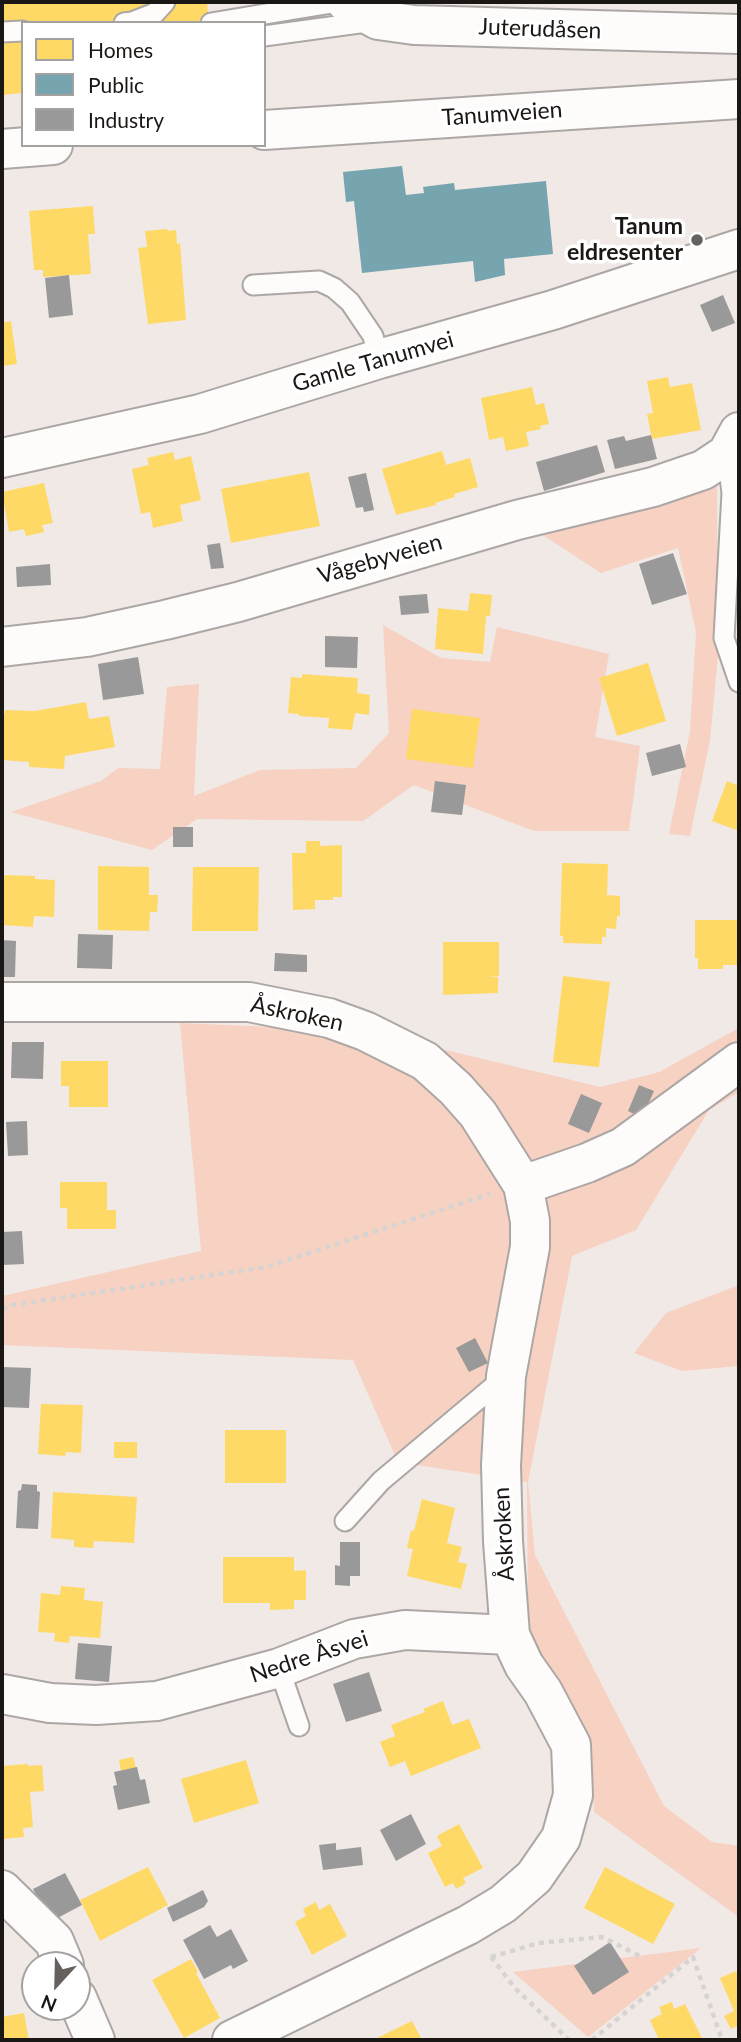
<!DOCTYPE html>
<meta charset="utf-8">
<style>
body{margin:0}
#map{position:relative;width:741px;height:2042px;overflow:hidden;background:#f0e9e6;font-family:Lato,sans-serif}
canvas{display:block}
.frame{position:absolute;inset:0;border:4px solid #1b1715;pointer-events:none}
.legend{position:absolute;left:21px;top:21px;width:245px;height:126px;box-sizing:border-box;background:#fff;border:2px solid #a4a2a1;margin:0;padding:9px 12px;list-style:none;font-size:21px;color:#1b1715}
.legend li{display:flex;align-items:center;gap:14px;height:35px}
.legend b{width:35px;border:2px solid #a4a2a1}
.north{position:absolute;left:21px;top:1951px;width:70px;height:70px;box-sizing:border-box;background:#fff;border:2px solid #a4a2a1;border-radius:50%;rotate:202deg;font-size:19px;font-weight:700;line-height:28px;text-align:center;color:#1b1715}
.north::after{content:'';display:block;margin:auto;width:24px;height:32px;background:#66605e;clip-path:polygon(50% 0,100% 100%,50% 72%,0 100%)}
</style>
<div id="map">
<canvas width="741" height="2042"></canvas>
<div class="frame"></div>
<ul class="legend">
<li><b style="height:19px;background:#ffd966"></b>Homes</li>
<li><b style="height:19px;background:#76a5af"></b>Public</li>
<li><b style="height:19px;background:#999"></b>Industry</li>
</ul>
<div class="north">N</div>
</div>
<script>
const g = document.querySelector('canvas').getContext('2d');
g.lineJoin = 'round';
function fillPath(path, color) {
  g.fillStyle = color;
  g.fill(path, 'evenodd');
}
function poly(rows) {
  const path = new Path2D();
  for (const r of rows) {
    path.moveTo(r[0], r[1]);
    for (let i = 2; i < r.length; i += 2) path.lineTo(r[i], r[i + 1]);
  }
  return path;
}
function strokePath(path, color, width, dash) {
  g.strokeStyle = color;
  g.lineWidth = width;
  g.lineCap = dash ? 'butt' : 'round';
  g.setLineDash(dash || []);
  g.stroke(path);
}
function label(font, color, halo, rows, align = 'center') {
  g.font = font + ' Lato,sans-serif';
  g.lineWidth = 7;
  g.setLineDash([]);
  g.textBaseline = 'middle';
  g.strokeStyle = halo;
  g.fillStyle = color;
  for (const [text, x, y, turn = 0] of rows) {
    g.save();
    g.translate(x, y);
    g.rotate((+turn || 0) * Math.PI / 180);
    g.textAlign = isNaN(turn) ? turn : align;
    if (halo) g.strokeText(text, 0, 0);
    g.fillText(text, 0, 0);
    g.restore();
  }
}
fillPath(poly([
 [717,478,718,656,710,740,690,836,669,834,690,731,696,632,678,548,601,573,535,530],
 [383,625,441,658,490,662,497,627,609,654,595,737,640,746,629,831,534,831,414,785,363,821,197,819,152,850,11,812,101,781,118,768,160,769,167,687,199,684,194,796,260,770,356,768,389,733],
 [180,1023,365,1031,601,1087,659,1072,739,1028,739,1092,709,1110,636,1230,572,1256,528,1482,535,1555,664,1806,712,1842,739,1846,739,1917,594,1812,592,1768,528,1625,527,1482,398,1462,353,1360,2,1345,2,1296,201,1251],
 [739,1285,739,1366,682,1371,634,1353,666,1313],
 [701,1948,588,2037,513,1972]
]), '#f7d1c1');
fillPath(poly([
 [2,2,207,2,209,23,23,23,23,93,2,95],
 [93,206,95,234,88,234,91,274,43,277,43,270,34,270,29,211],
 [167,229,168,231,176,230,177,244,180,243,186,320,148,324,138,248,147,247,145,231],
 [11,321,17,364,2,366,2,323],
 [668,377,670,387,692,383,701,430,652,439,647,414,653,413,647,381],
 [532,387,536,405,544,403,549,424,540,426,541,429,526,432,529,446,506,451,503,437,489,440,481,398],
 [442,451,446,465,470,458,478,487,454,494,455,497,435,503,436,505,396,515,382,469],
 [173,452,175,460,191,456,201,500,180,505,183,521,153,528,150,512,141,514,132,469,149,465,147,458],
 [309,472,320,526,231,543,221,489],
 [44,483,53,523,42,525,44,532,26,536,24,529,9,532,2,492],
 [470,593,492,595,490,616,486,616,483,654,435,649,438,608,468,611],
 [648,663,666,721,617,736,599,678],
 [302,674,358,678,357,693,370,695,369,715,355,713,352,730,328,728,329,718,299,716,299,714,288,713,291,677,302,678],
 [86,702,89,719,109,716,115,747,65,756,64,769,29,767,29,762,2,760,2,713,5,714,5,710,35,711],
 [412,709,480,718,473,768,406,759],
 [727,781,739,786,739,831,712,821],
 [306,841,320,841,320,846,342,845,342,897,333,897,333,900,315,900,315,909,293,910,292,853,306,853],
 [562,863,608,864,607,895,620,896,620,916,617,916,616,929,606,928,606,937,602,937,602,944,563,943,563,936,560,936],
 [98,866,149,867,149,895,158,895,157,912,150,912,149,931,98,930],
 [193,867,259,867,258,931,192,931],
 [2,875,35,876,35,879,55,880,54,917,34,916,33,927,2,925],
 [695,920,739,920,739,965,723,965,723,969,698,969,698,958,695,958],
 [443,942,499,942,499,976,487,977,498,977,498,993,443,995],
 [563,976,610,982,599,1067,553,1062],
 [61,1061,108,1061,108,1107,69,1107,69,1086,61,1086],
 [60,1182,107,1182,107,1210,116,1210,116,1229,67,1229,67,1208,60,1208],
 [41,1404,83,1405,81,1453,66,1452,65,1456,38,1454],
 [225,1430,286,1430,286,1483,225,1483],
 [114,1442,137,1442,137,1458,114,1458],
 [53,1492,137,1497,134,1543,94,1541,93,1548,74,1547,74,1540,51,1538],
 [422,1499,455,1508,447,1543,462,1547,458,1562,467,1564,461,1589,407,1576,413,1549,407,1548,411,1530,414,1531],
 [223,1557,294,1557,294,1571,306,1570,306,1600,294,1600,294,1609,270,1610,270,1603,223,1603],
 [61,1586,85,1588,84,1600,103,1602,100,1638,70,1636,69,1643,54,1641,55,1633,38,1632,41,1593,60,1595],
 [443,1701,452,1725,469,1719,481,1748,411,1776,405,1761,390,1767,380,1742,395,1736,391,1725,425,1712,423,1709],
 [133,1757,136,1768,121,1771,119,1760],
 [246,1760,259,1803,194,1823,181,1779],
 [28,1764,28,1766,42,1765,44,1791,30,1792,33,1827,23,1828,24,1837,3,1839,2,1766],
 [459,1824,483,1868,463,1878,466,1883,456,1889,453,1883,445,1887,428,1853,442,1846,437,1836],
 [148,1867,168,1905,100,1941,80,1900],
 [605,1867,675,1904,653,1944,584,1908],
 [316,1902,319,1910,330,1904,347,1936,312,1955,295,1922,306,1916,303,1909],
 [191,1959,198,1972,196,1973,220,2018,184,2038,152,1980],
 [736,1971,739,1979,739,2025,731,2029,724,2016,734,2011,720,1978],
 [672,2002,674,2009,685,2004,703,2040,659,2040,650,2020,662,2014,659,2007],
 [24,2013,29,2040,2,2040,2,2017],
 [412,2021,422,2040,373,2040]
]), '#ffd966');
fillPath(poly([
 [402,166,406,195,424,193,423,187,454,183,455,190,546,181,553,254,504,259,505,275,475,282,473,261,362,273,354,201,346,202,343,172]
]), '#76a5af');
fillPath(poly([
 [69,275,73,315,49,318,45,278],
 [723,295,735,323,712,332,700,305],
 [651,435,657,459,615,469,607,440,624,436,626,441],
 [597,445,605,472,544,491,536,462],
 [366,473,374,510,364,512,363,507,356,508,348,477],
 [220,543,224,568,211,569,207,545],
 [673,553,687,594,652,605,639,564],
 [50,564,51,585,17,587,16,567],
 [427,594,429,613,401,615,399,596],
 [325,636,358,637,357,668,325,667],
 [138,657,144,694,103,700,98,664],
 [680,744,686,767,652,776,646,753],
 [435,781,466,785,462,815,431,812],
 [173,827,193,827,193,847,173,847],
 [78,934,113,935,112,969,77,968],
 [2,940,16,941,15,977,2,977],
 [275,953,307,955,307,972,274,971],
 [12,1042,44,1042,43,1079,11,1078],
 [639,1085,654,1091,642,1118,628,1111],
 [581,1094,602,1103,589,1133,568,1124],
 [27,1121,28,1155,8,1156,6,1122],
 [22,1231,24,1264,2,1265,2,1232],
 [475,1338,488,1363,469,1372,456,1348],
 [2,1367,31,1368,29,1408,2,1407],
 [22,1484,37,1485,37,1491,40,1492,38,1529,16,1528,18,1491,21,1490],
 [340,1542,360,1542,360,1576,350,1576,350,1586,335,1585,335,1565,340,1566],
 [78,1643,112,1646,109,1682,75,1679],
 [369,1672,382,1711,346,1722,333,1684],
 [137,1767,140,1780,145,1779,150,1803,118,1810,113,1786,117,1785,114,1772],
 [411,1814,426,1844,396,1861,380,1830],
 [336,1843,336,1850,361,1847,363,1865,323,1870,319,1845],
 [65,1873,82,1905,50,1922,33,1889],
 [203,1890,208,1901,204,1907,173,1922,167,1908],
 [210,1925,217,1937,231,1929,248,1961,233,1969,231,1965,204,1979,183,1940],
 [610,1942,629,1972,593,1995,574,1966]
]), '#999');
const service = poly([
 [124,23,132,22,155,13,165,2],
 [211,23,338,2],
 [2,32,23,31],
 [264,36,374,21],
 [253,285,319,281,334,288,350,302,373,336,379,359],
 [727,454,732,493,724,638,739,682],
 [345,1521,381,1481,506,1376],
 [279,1668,299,1726]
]);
const minor = poly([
 [346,2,378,20,414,25,739,34],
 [2,458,200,414,379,359,553,310,739,249],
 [2,647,87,637,165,620,238,602,517,520,653,487,703,470,727,454,739,432],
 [2,1002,249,1002,329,1018,365,1031,425,1061,456,1089,478,1114,523,1185,530,1221,530,1247,506,1376,501,1465,503,1541,510,1635],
 [523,1185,587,1163,623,1147,739,1062],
 [2,1694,50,1703,96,1705,157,1701,279,1668,354,1639,405,1630,510,1635,524,1665,543,1692,571,1745,573,1795,561,1838,534,1877,503,1904,468,1925,232,2040],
 [2,1890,54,1941,64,1965],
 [77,1998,95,2040]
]);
const secondary = poly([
 [264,130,739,99],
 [2,149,53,145]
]);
strokePath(service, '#aca7a5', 23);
strokePath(minor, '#aca7a5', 42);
strokePath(secondary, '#aca7a5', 42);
strokePath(poly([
 [2,1309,13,1305,266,1267,490,1194],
 [491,1957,539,1943,602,1937,642,1957],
 [491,1957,515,1988,569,2040],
 [592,2040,693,1957,722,2040]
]), '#d6d4d3', 4.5, [5, 5]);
strokePath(service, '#fdfcfb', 19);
strokePath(minor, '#fdfcfb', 38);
strokePath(secondary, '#fdfcfb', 38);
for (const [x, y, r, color] of [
 [697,240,7,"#66605e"]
]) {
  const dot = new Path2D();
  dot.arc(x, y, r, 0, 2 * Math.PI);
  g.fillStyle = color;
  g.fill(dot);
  strokePath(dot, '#fff', 2.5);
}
label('23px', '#1b1715', '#fff', [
 ["Juterudåsen",540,29,2],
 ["Tanumveien",502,114,-4],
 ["Gamle Tanumvei",373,362,-16],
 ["Vågebyveien",380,559,-16],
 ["Åskroken",297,1014,12],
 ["Åskroken",504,1534,-93],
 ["Nedre Åsvei",309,1657,-18]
]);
label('bold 23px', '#1b1715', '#fff', [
 ["Tanum",683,227],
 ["eldresenter",683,253]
], 'right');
</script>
